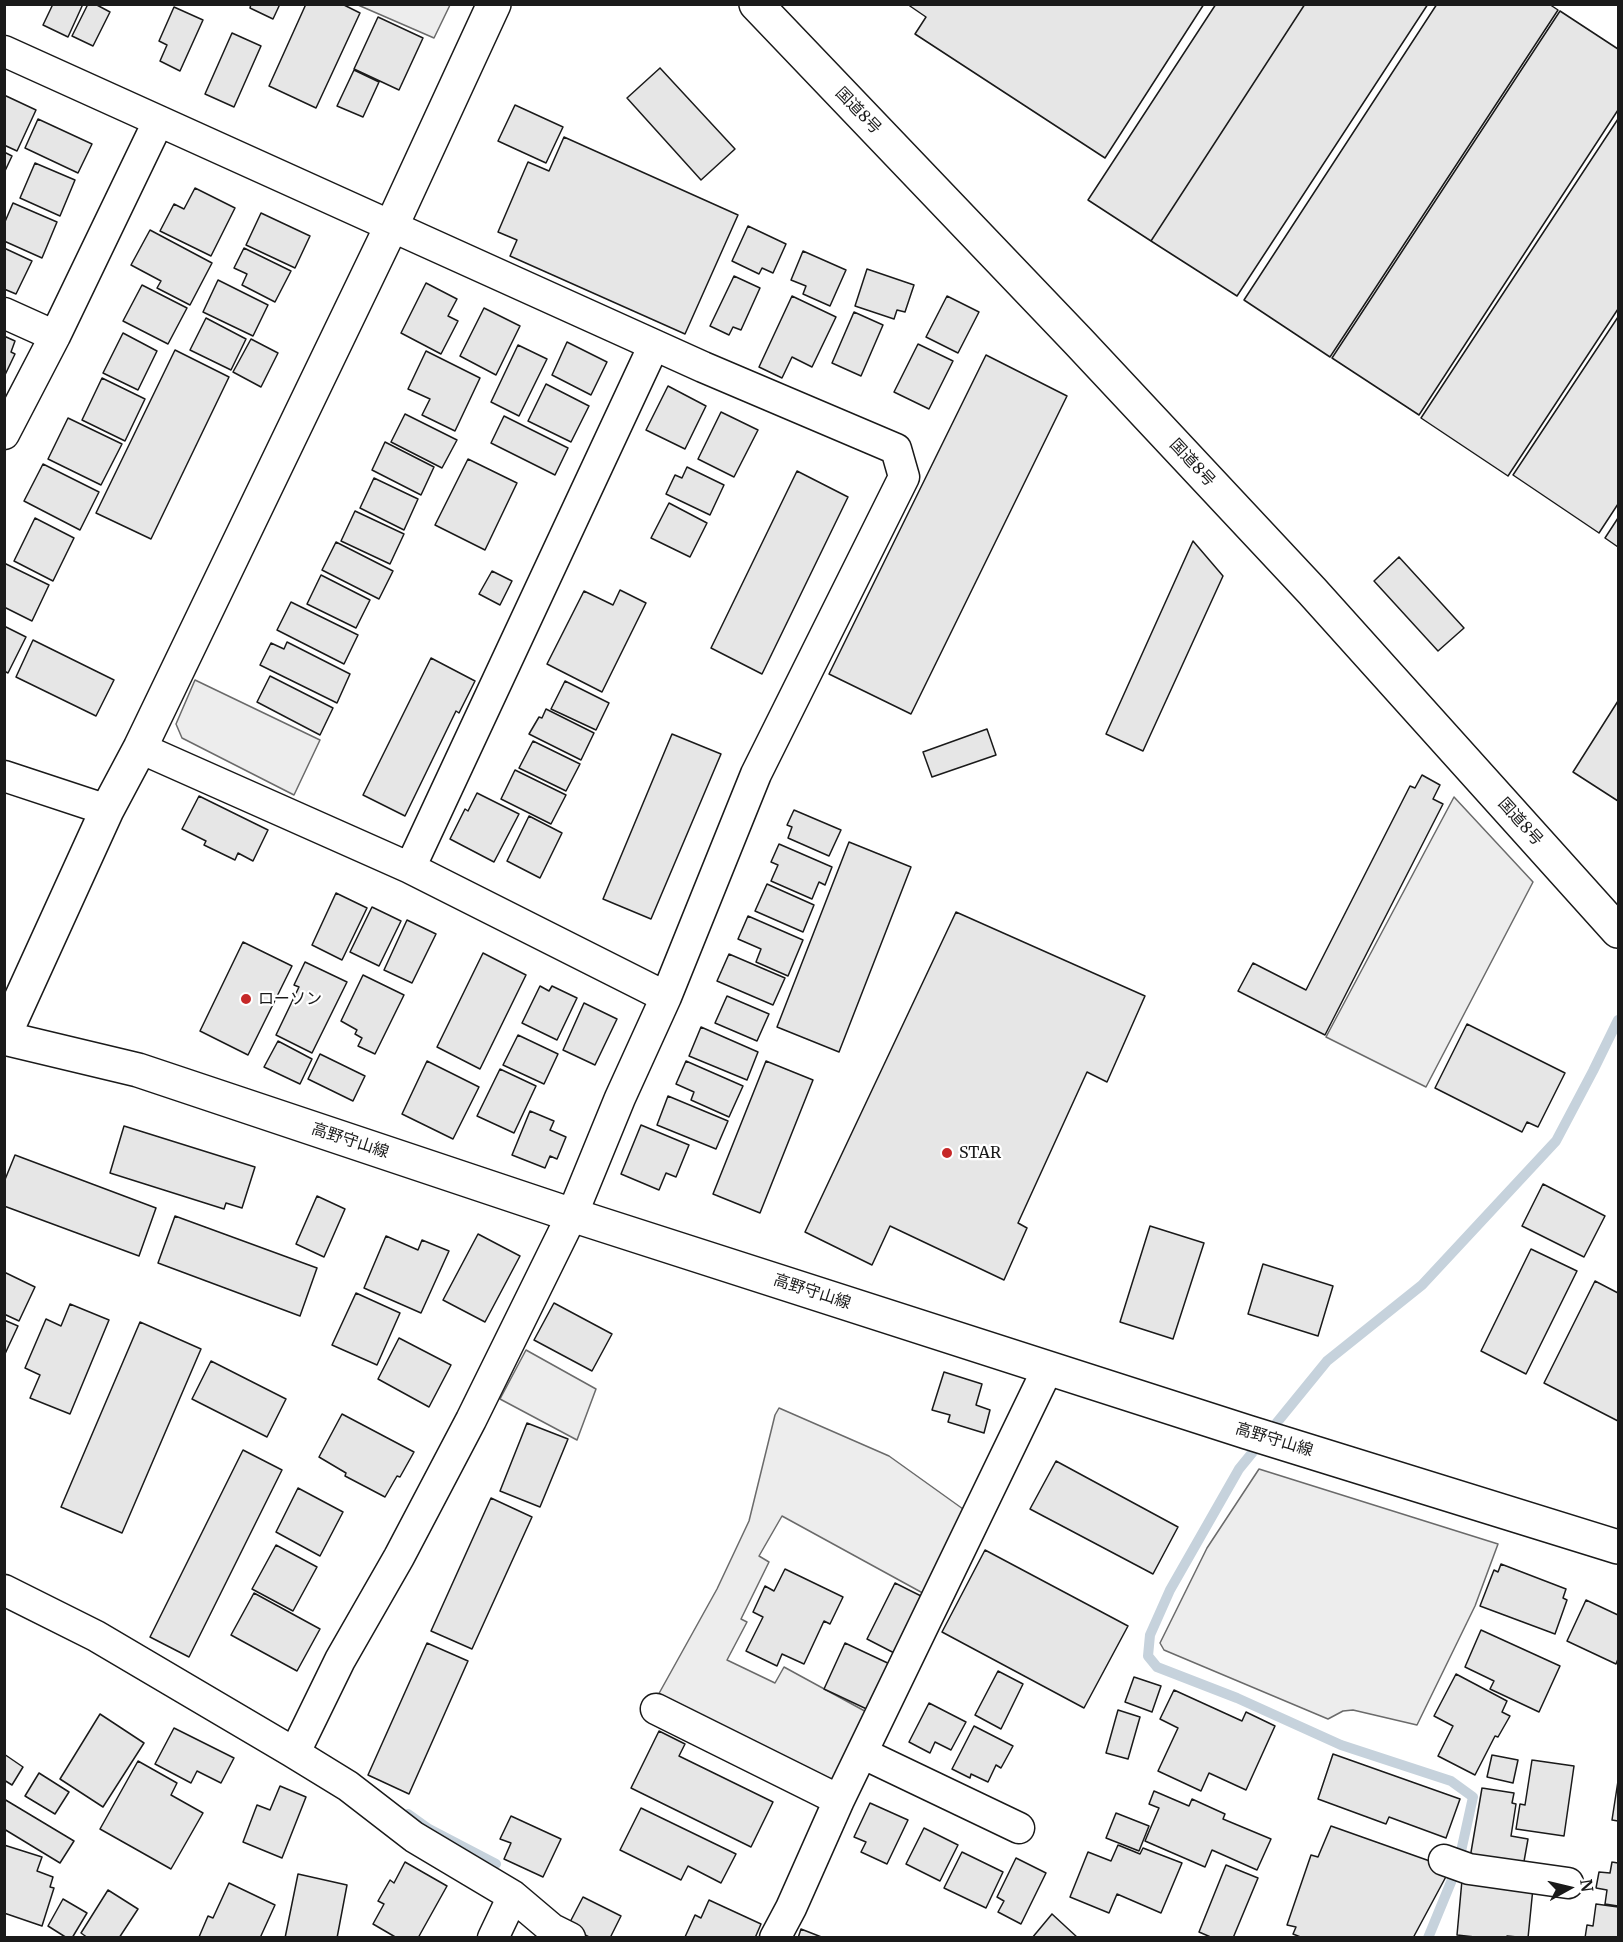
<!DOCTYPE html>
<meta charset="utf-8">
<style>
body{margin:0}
#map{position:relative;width:1623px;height:1942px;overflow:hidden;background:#fff;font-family:Merriweather,serif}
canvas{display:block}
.frame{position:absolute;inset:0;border:6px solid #1a1a1a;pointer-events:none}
.north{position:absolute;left:1539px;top:1858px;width:60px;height:60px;-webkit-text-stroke:4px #fff;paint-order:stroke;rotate:82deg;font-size:16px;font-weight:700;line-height:24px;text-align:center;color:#1a1a1a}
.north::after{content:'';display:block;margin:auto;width:21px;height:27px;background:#1a1a1a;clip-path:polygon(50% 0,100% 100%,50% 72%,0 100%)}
</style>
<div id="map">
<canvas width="1623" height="1942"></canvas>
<div class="frame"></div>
<div class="north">N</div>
</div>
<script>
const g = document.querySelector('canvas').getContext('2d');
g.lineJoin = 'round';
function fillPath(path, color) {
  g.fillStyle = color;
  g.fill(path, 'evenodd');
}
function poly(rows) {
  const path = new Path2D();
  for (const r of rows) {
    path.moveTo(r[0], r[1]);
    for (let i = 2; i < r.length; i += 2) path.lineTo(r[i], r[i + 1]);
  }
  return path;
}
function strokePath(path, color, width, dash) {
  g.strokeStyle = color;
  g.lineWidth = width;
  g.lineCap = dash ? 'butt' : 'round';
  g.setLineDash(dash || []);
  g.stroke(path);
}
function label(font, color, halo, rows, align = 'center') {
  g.font = font + ' Merriweather,"Noto Sans JP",serif';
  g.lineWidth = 4.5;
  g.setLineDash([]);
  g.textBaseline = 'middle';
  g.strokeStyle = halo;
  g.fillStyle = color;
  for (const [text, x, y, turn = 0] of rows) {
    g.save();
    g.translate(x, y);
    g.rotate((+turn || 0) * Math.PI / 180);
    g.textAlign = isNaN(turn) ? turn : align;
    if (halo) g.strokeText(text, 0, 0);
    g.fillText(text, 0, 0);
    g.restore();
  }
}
const parking = poly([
 [358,5,450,5,434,38,358,5],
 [195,680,320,740,294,795,182,738,176,724,195,680],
 [1454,797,1533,882,1426,1087,1326,1037,1454,797],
 [526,1350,596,1389,577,1440,500,1399,526,1350],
 [779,1408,889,1456,970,1514,930,1597,782,1516,759,1556,769,1562,741,1619,747,1622,727,1660,775,1683,784,1667,872,1715,838,1787,657,1697,717,1589,749,1521,775,1415,779,1408],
 [1259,1469,1498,1544,1475,1606,1417,1725,1353,1710,1343,1711,1328,1719,1164,1650,1160,1643,1207,1548,1259,1469]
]);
fillPath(parking, '#ededed');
strokePath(parking, '#6a6a6a', 1.5);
strokePath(poly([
 [408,1814,429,1829,496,1864],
 [1428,1938,1458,1865,1473,1797,1451,1781,1341,1745,1237,1698,1157,1667,1148,1656,1150,1635,1170,1590,1239,1469,1327,1361,1422,1285,1556,1141,1593,1071,1618,1020]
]), '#c6d2dc', 10);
const building = poly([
 [53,4,83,4,68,37,43,25,53,4],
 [88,4,95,4,110,12,93,46,72,36,88,4],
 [251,4,280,4,273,19,250,8,251,4],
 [306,4,342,4,360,13,316,108,269,86,306,4],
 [907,4,1204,4,1105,158,915,34,926,17,907,4],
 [1216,4,1305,4,1151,241,1088,200,1216,4],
 [1305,4,1428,4,1237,296,1151,241,1305,4],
 [1437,4,1549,4,1558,10,1330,357,1244,300,1437,4],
 [174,7,203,20,180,71,160,61,167,45,159,41,174,7],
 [1560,11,1618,49,1618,110,1419,415,1332,358,1560,11],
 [378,17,423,38,399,90,354,69,378,17],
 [232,33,261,46,234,107,205,94,232,33],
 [660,68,735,149,701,180,627,98,660,68],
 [354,70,379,82,363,117,337,106,354,70],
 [4,95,36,110,17,151,4,145,4,95],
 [515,105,563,127,546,163,498,141,515,105],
 [38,119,92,144,78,173,25,148,38,119],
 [1618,119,1618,309,1508,476,1421,418,1618,119],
 [564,137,738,215,685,334,510,256,517,240,498,232,528,162,549,171,564,137],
 [4,152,12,156,4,173,4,152],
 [35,163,75,180,60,216,20,198,35,163],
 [195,188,235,208,211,256,160,231,174,204,184,209,195,188],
 [13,203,57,222,42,258,4,241,4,224,13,203],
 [261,213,310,236,295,268,246,245,261,213],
 [748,226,786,244,773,273,762,268,759,274,732,261,748,226],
 [150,230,212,263,190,305,157,288,161,281,131,265,150,230],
 [4,248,32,261,16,294,4,289,4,248],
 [244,248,291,271,275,302,242,285,247,274,234,268,244,248],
 [803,251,846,270,830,306,803,294,806,286,791,280,803,251],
 [867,269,914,285,905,312,897,310,894,319,855,306,867,269],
 [734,276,760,288,741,330,733,327,729,335,710,326,734,276],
 [218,280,268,305,253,336,203,312,218,280],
 [426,283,457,299,448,316,458,321,441,354,401,333,426,283],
 [142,285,187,308,168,344,123,321,142,285],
 [792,296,836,317,812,367,792,357,782,378,759,367,792,296],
 [947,296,979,312,958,353,926,337,947,296],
 [484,308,520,326,496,375,460,356,484,308],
 [854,312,883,325,861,376,832,363,854,312],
 [1618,317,1618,504,1599,533,1513,475,1618,317],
 [206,318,246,339,231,370,190,350,206,318],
 [123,333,157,351,138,390,103,373,123,333],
 [4,336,15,341,11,352,15,354,4,377,4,336],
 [251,339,278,353,261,387,233,372,251,339],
 [567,342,607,362,591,395,552,375,567,342],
 [918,344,953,361,929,409,894,392,918,344],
 [518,345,547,359,519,416,491,402,518,345],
 [175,350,229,377,151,539,96,513,175,350],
 [426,351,480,378,455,431,422,415,430,399,408,389,426,351],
 [986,355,1067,396,911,714,829,674,986,355],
 [102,378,145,399,125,441,82,420,102,378],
 [546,384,589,406,571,442,528,421,546,384],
 [668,386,706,406,685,449,646,430,668,386],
 [721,412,758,430,734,477,698,459,721,412],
 [405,414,457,440,442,468,391,442,405,414],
 [504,416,568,448,555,475,491,443,504,416],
 [68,418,122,444,101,485,48,459,68,418],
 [385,442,434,467,421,495,372,470,385,442],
 [468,459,517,483,485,550,435,525,468,459],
 [43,464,99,492,80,530,24,501,43,464],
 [687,467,724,485,710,515,666,494,675,475,682,478,687,467],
 [797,471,848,497,762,674,711,648,797,471],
 [374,478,418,499,404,530,360,508,374,478],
 [669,503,707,523,690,557,651,538,669,503],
 [355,511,404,534,390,564,341,541,355,511],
 [35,518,74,538,53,581,14,561,35,518],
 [1618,518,1618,547,1605,538,1618,518],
 [1193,541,1223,576,1143,751,1106,734,1193,541],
 [336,542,393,571,379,599,322,570,336,542],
 [1399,557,1464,628,1438,651,1374,581,1399,557],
 [4,563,49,585,32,621,4,607,4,563],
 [492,571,512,581,500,605,479,594,492,571],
 [321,575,370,600,356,628,307,604,321,575],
 [620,590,646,603,602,692,547,664,584,591,613,605,620,590],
 [291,602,358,635,344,664,277,630,291,602],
 [4,626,26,637,8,673,4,671,4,626],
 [33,640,114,680,96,716,16,677,33,640],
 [287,642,350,674,337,703,260,665,271,643,284,649,287,642],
 [431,658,475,681,459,713,456,711,405,816,363,795,431,658],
 [270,676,333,708,320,735,257,702,270,676],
 [565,681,609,703,596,730,551,709,565,681],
 [1618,701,1618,801,1573,772,1618,701],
 [546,709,594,733,581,760,529,734,539,717,542,718,546,709],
 [987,729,996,755,932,777,923,752,987,729],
 [672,734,721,754,651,919,603,899,672,734],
 [533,741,580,764,566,791,519,768,533,741],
 [515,770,566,795,551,824,501,799,515,770],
 [1422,775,1440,785,1433,799,1443,804,1325,1035,1238,991,1253,963,1306,990,1410,786,1415,788,1422,775],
 [477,793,519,814,494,862,450,839,465,809,468,811,477,793],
 [199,796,268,830,253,861,238,853,235,860,204,845,206,841,182,829,199,796],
 [794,810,841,830,829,856,788,838,792,827,787,825,794,810],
 [529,816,562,833,540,878,507,861,529,816],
 [849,842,911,867,839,1052,777,1027,849,842],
 [779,844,832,867,825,885,819,882,812,899,771,881,778,865,771,862,779,844],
 [767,884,814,905,803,932,755,911,767,884],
 [336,893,367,908,342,960,312,945,336,893],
 [372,907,401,921,379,966,350,952,372,907],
 [956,912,1145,996,1107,1082,1087,1072,1018,1223,1027,1228,1004,1280,890,1226,872,1265,805,1232,956,912],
 [748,916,803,940,788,976,756,962,761,949,738,939,748,916],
 [407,920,436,934,412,983,384,970,407,920],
 [243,942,292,966,248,1055,200,1031,243,942],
 [483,953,526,975,480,1069,437,1047,483,953],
 [729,954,785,978,773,1005,717,981,729,954],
 [305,962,347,982,312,1053,276,1035,299,987,294,985,305,962],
 [363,975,404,995,375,1054,358,1046,362,1038,355,1034,357,1030,341,1021,363,975],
 [540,986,549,991,552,986,577,998,557,1040,522,1023,540,986],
 [727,996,769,1014,757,1041,715,1023,727,996],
 [584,1003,617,1019,595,1065,563,1050,584,1003],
 [1467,1024,1565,1073,1538,1127,1527,1122,1522,1132,1435,1088,1467,1024],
 [701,1027,758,1052,747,1080,689,1056,701,1027],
 [518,1035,558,1054,544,1084,503,1065,518,1035],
 [278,1041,312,1059,300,1084,264,1067,278,1041],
 [320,1054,365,1076,353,1101,308,1079,320,1054],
 [427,1061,479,1087,453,1139,402,1114,427,1061],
 [686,1061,743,1086,729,1117,691,1100,694,1092,676,1084,686,1061],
 [766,1061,813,1080,760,1213,713,1194,766,1061],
 [500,1069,536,1086,514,1133,477,1116,500,1069],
 [668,1096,728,1121,716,1149,657,1125,668,1096],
 [530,1111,554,1121,550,1130,566,1137,557,1159,550,1156,545,1168,512,1155,530,1111],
 [641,1125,689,1145,676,1177,666,1173,659,1190,621,1174,641,1125],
 [124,1126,255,1167,242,1208,226,1203,224,1209,110,1173,124,1126],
 [15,1155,156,1208,139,1256,4,1206,4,1182,15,1155],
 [1543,1184,1605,1216,1584,1257,1522,1226,1543,1184],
 [317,1196,345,1209,324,1257,296,1244,317,1196],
 [175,1216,317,1268,300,1316,158,1263,175,1216],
 [1150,1226,1204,1243,1173,1339,1120,1322,1150,1226],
 [478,1234,520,1256,485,1322,443,1300,478,1234],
 [386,1236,418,1250,422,1240,449,1251,421,1313,364,1288,386,1236],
 [1531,1249,1577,1271,1526,1374,1481,1351,1531,1249],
 [1263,1264,1333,1286,1318,1336,1248,1314,1263,1264],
 [4,1272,35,1287,19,1321,4,1314,4,1272],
 [1595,1281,1618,1293,1618,1421,1544,1383,1595,1281],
 [356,1293,400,1313,377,1365,332,1345,356,1293],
 [554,1303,612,1334,592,1371,534,1340,554,1303],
 [70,1304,109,1320,70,1414,30,1398,40,1375,25,1368,46,1319,61,1326,70,1304],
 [4,1320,18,1326,4,1356,4,1320],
 [140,1322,201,1349,122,1533,61,1507,140,1322],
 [399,1338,451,1365,429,1407,378,1379,399,1338],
 [211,1361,286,1399,267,1437,192,1399,211,1361],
 [944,1372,982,1384,976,1405,990,1410,984,1433,948,1422,950,1415,932,1410,944,1372],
 [342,1414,414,1452,400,1477,397,1476,385,1497,345,1476,346,1473,319,1457,342,1414],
 [527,1423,568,1439,540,1507,500,1491,527,1423],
 [243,1450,282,1470,189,1657,150,1637,243,1450],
 [1056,1461,1178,1527,1153,1574,1030,1509,1056,1461],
 [298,1488,343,1512,320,1556,276,1532,298,1488],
 [491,1498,532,1517,472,1649,431,1631,491,1498],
 [276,1545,317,1567,293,1611,252,1589,276,1545],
 [985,1550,1128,1626,1084,1708,942,1632,985,1550],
 [1501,1564,1566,1589,1563,1598,1567,1600,1555,1634,1480,1606,1494,1570,1498,1572,1501,1564],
 [785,1569,843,1597,830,1624,824,1621,804,1664,782,1654,777,1666,746,1651,763,1617,753,1612,765,1586,774,1591,785,1569],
 [895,1583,929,1600,900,1656,867,1639,895,1583],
 [254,1593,320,1629,297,1671,231,1635,254,1593],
 [1586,1600,1618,1615,1618,1659,1616,1664,1567,1641,1586,1600],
 [1481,1630,1560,1666,1539,1712,1490,1689,1494,1681,1465,1667,1481,1630],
 [427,1643,468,1661,409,1794,368,1775,427,1643],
 [845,1643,894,1666,873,1712,824,1689,845,1643],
 [998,1671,1023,1684,1001,1729,975,1715,998,1671],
 [1456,1674,1507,1701,1502,1712,1510,1716,1498,1737,1495,1736,1475,1775,1438,1756,1453,1726,1434,1716,1456,1674],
 [1134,1677,1161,1686,1152,1712,1125,1702,1134,1677],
 [1174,1690,1242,1721,1246,1712,1275,1726,1246,1790,1209,1773,1201,1791,1158,1771,1178,1728,1160,1719,1174,1690],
 [929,1703,966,1722,951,1750,935,1742,930,1753,909,1742,929,1703],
 [1118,1710,1140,1717,1128,1759,1106,1753,1118,1710],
 [100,1714,144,1743,103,1807,60,1779,100,1714],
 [974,1726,1013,1746,1001,1768,996,1765,988,1782,971,1774,970,1778,952,1769,974,1726],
 [174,1728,234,1758,221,1783,197,1771,191,1783,155,1764,174,1728],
 [659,1731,685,1744,679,1756,773,1802,751,1847,631,1788,659,1731],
 [4,1754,23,1767,12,1785,4,1780,4,1754],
 [1333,1754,1460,1799,1446,1838,1389,1817,1386,1824,1318,1799,1333,1754],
 [1492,1755,1518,1760,1513,1783,1487,1777,1492,1755],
 [1532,1760,1574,1766,1564,1836,1516,1829,1520,1804,1525,1805,1532,1760],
 [138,1761,177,1783,171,1795,203,1813,171,1869,100,1829,138,1761],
 [39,1773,69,1792,55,1814,25,1796,39,1773],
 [1618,1781,1618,1821,1612,1820,1618,1781],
 [280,1786,306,1797,282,1858,243,1842,257,1805,270,1810,280,1786],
 [1482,1788,1514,1793,1512,1803,1516,1804,1511,1836,1528,1839,1523,1867,1470,1858,1482,1788],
 [1154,1791,1189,1806,1192,1799,1225,1814,1223,1819,1271,1839,1257,1870,1212,1850,1205,1867,1145,1841,1159,1808,1149,1804,1154,1791],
 [4,1799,74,1841,60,1863,4,1829,4,1799],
 [870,1803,908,1820,887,1864,861,1852,866,1842,854,1837,870,1803],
 [641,1808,736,1854,721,1883,688,1866,681,1880,620,1850,641,1808],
 [1116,1813,1149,1826,1139,1851,1106,1838,1116,1813],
 [511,1816,561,1839,543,1877,504,1859,511,1843,500,1839,511,1816],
 [1331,1826,1441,1865,1449,1871,1413,1938,1303,1938,1293,1934,1296,1927,1287,1925,1311,1855,1318,1857,1331,1826],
 [924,1828,958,1845,940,1881,906,1864,924,1828],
 [4,1845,42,1857,37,1871,53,1877,50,1887,54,1888,42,1926,4,1913,4,1845],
 [1118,1845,1140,1854,1143,1848,1182,1863,1161,1913,1117,1894,1109,1913,1070,1897,1088,1852,1111,1861,1118,1845],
 [962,1852,1003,1872,986,1908,944,1888,962,1852],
 [1016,1858,1046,1873,1021,1924,998,1912,1004,1901,997,1897,1016,1858],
 [405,1862,447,1886,418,1938,397,1938,373,1924,384,1904,378,1901,390,1880,394,1883,405,1862],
 [1612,1862,1618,1863,1618,1906,1605,1904,1607,1890,1596,1888,1599,1872,1610,1873,1612,1862],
 [1226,1865,1258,1878,1233,1938,1213,1938,1199,1932,1226,1865],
 [298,1874,347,1885,337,1938,285,1938,298,1874],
 [1462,1880,1533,1888,1528,1938,1507,1936,1507,1938,1484,1938,1457,1935,1462,1880],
 [229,1883,275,1905,260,1938,199,1937,208,1916,213,1918,229,1883],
 [108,1890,138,1909,119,1938,88,1938,81,1933,108,1890],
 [583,1897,621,1916,610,1938,591,1938,568,1926,583,1897],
 [63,1899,87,1913,72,1938,67,1938,48,1926,63,1899],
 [709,1900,761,1924,755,1938,685,1937,695,1915,701,1918,709,1900],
 [1596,1904,1618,1907,1618,1938,1585,1938,1587,1925,1593,1926,1596,1904],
 [1052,1914,1078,1938,1032,1938,1052,1914],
 [801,1929,824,1938,798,1938,801,1929]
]);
fillPath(building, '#e6e6e6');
strokePath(building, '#1a1a1a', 1.5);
const street = poly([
 [4,51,703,367,896,449,904,477,756,774,666,997,620,1098,572,1215,471,1420,399,1557,340,1660,299,1744,291,1751],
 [4,313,55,336],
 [4,434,55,336,158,122],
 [140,748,410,868,666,997],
 [4,776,107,810],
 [410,868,654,345],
 [4,1590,96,1636,291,1751,348,1786,414,1837,513,1896,552,1929,570,1938],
 [656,1709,839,1800],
 [862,1753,1019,1828],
 [1444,1860,1469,1869,1568,1883],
 [493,1938,513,1896],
 [775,1938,791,1908,839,1800,1048,1368]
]);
const secondary = poly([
 [4,1036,107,810,140,748,392,225,494,4],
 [4,1038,138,1070,572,1215,1247,1432,1618,1547]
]);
const highway = poly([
 [756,4,1078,341,1312,591,1618,931]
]);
strokePath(street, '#1a1a1a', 33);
strokePath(secondary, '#1a1a1a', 36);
strokePath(highway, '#1a1a1a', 36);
strokePath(street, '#fff', 30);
strokePath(secondary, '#fff', 33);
strokePath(highway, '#fff', 33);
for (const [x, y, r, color] of [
 [246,999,6,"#c62828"],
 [947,1153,6,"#c62828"]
]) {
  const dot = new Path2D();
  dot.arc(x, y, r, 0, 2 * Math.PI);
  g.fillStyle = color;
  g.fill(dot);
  strokePath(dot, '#fff', 2);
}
label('16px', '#1a1a1a', '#fff', [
 ["国道8号",858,111,46],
 ["国道8号",1192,463,47],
 ["国道8号",1520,822,48],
 ["高野守山線",350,1141,18],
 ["高野守山線",812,1292,18],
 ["高野守山線",1274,1440,17]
]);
label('16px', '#1a1a1a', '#fff', [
 ["ローソン",258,999],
 ["STAR",959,1153]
], 'left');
</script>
